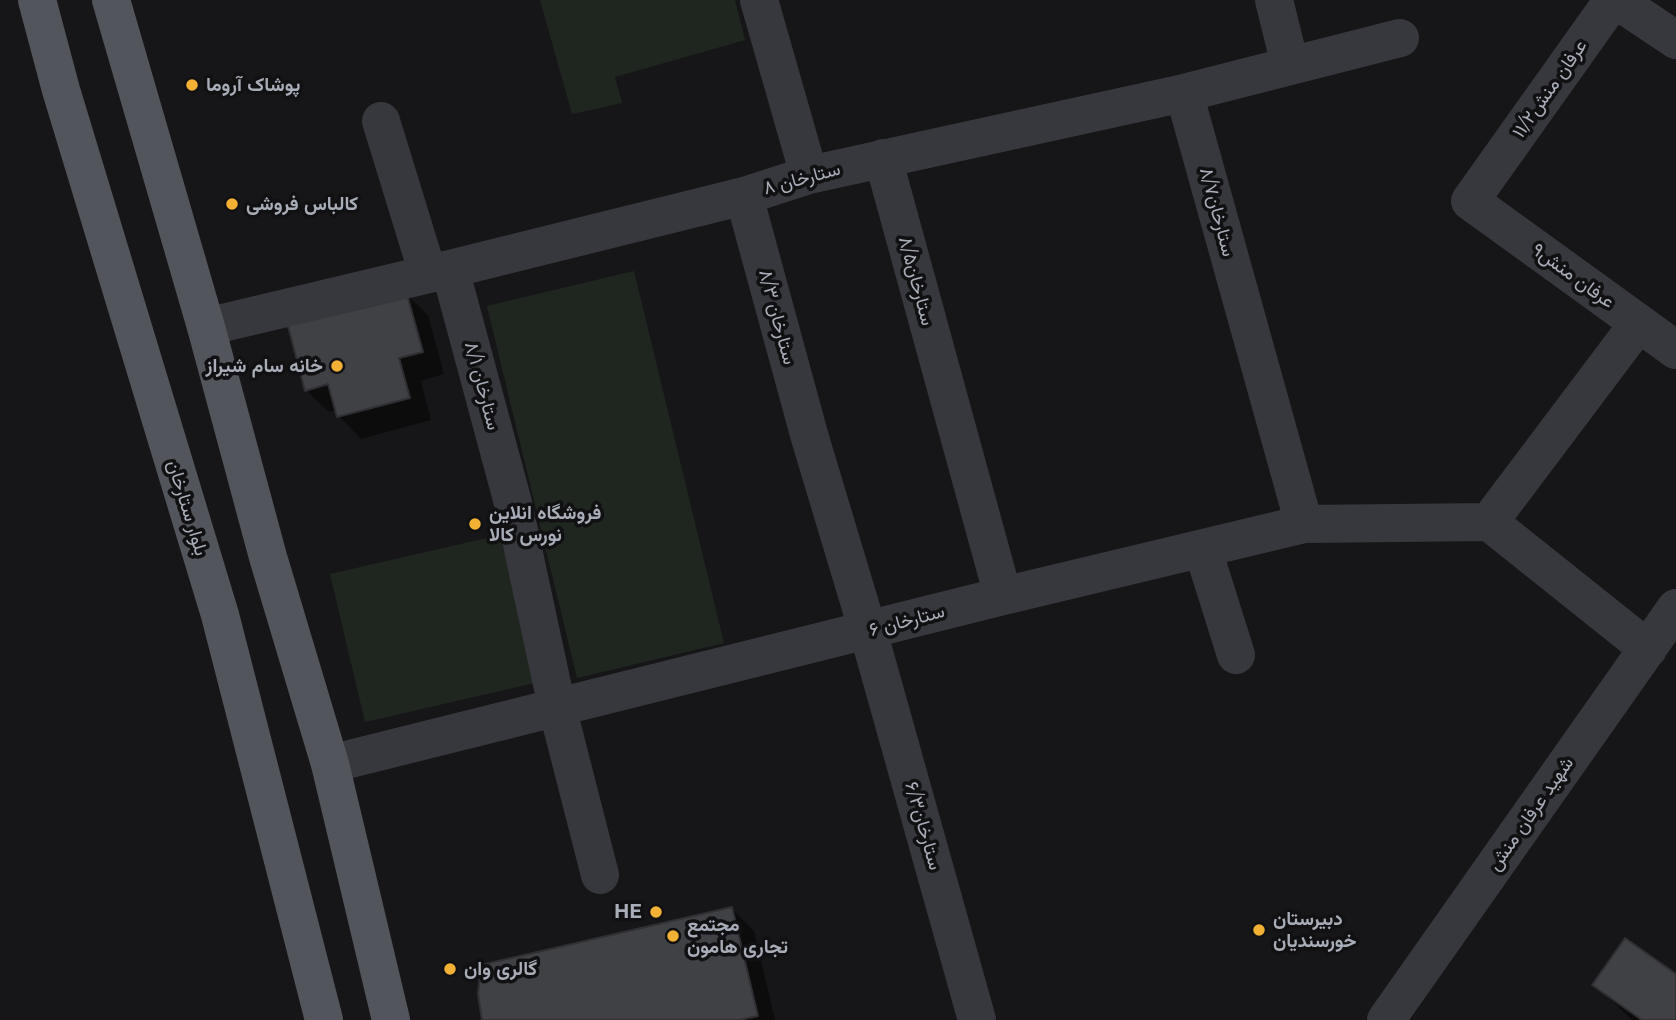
<!DOCTYPE html>
<meta charset="utf-8">
<style>
body{margin:0}
canvas{display:block;background:#161618}
</style>
<canvas width="1676" height="1020"></canvas>
<script>
const g = document.querySelector('canvas').getContext('2d');
g.lineJoin = 'round';
function fillPath(path, color) {
  g.fillStyle = color;
  g.fill(path, 'evenodd');
}
function poly(rows) {
  const path = new Path2D();
  for (const r of rows) {
    path.moveTo(r[0], r[1]);
    for (let i = 2; i < r.length; i += 2) path.lineTo(r[i], r[i + 1]);
  }
  return path;
}
function strokePath(path, color, width, dash) {
  g.strokeStyle = color;
  g.lineWidth = width;
  g.lineCap = dash ? 'butt' : 'round';
  g.setLineDash(dash || []);
  g.stroke(path);
}
function label(font, color, halo, rows, align = 'center') {
  g.font = font + ' Montserrat,Vazirmatn,sans-serif';
  g.lineWidth = 7;
  g.setLineDash([]);
  g.textBaseline = 'middle';
  g.strokeStyle = halo;
  g.fillStyle = color;
  for (const [text, x, y, turn = 0] of rows) {
    g.save();
    g.translate(x, y);
    g.rotate((+turn || 0) * Math.PI / 180);
    g.textAlign = isNaN(turn) ? turn : align;
    if (halo) g.strokeText(text, 0, 0);
    g.fillText(text, 0, 0);
    g.restore();
  }
}
fillPath(poly([
 [540,0,735,0,745,40,615,77,622,103,572,114],
 [634,271,724,643,577,678,487,306],
 [500,535,535,683,365,722,330,574]
]), '#1e261f');
fillPath(poly([
 [405,293,428,315,444,374,421,381,431,420,361,439,339,416,337,410,329,412,306,390],
 [732,909,754,931,775,1020,484,1020],
 [1676,976,1676,1020,1632,1020,1595,985]
]), '#0007');
const building = poly([
 [406,291,423,352,399,358,410,398,337,417,328,384,305,391,287,322,406,291],
 [732,907,758,1016,739,1020,482,1020,478,994,481,965,732,907],
 [1625,938,1676,974,1676,1020,1642,1020,1592,985,1625,938]
]);
fillPath(building, '#404145');
strokePath(building, '#303034', 2);
strokePath(poly([
 [759,0,809,175],
 [1274,0,1290,65],
 [1613,0,1470,201,1676,350],
 [1616,0,1676,40],
 [1184,93,1304,524],
 [381,121,428,274],
 [883,158,1003,596],
 [744,196,810,438,868,631,977,1020],
 [450,269,513,503,557,707,600,875],
 [206,327,450,269,744,196,809,175,1184,93,1400,38],
 [1489,522,1638,324],
 [1489,522,1648,649],
 [1203,550,1236,655],
 [330,764,1003,596,1304,524,1489,522],
 [1386,1020,1676,608]
]), '#37383d', 38);
strokePath(poly([
 [37,0,61,90,220,615,324,1020],
 [111,0,206,327,268,557,330,764,391,1020]
]), '#53555c', 38);
for (const [x, y, r, color] of [
 [192,85,7,"#f2b134"],
 [232,204,7,"#f2b134"],
 [337,366,7,"#f2b134"],
 [475,524,7,"#f2b134"],
 [656,912,7,"#f2b134"],
 [1259,930,7,"#f2b134"],
 [673,936,7,"#f2b134"],
 [450,969,7,"#f2b134"]
]) {
  const dot = new Path2D();
  dot.arc(x, y, r, 0, 2 * Math.PI);
  g.fillStyle = color;
  g.fill(dot);
  strokePath(dot, '#111113', 2.5);
}
label('bold 19px', '#a8adb8', '#111113', [
 ["پوشاک آروما",206,85],
 ["کالباس فروشی",246,204],
 ["خانه سام شیراز",323,366,"right"],
 ["فروشگاه انلاین",489,513],
 ["نورس کالا",489,535],
 ["HE",642,912,"right"],
 ["دبیرستان",1273,919],
 ["خورسندیان",1273,941],
 ["مجتمع",687,925],
 ["تجاری هامون",687,947],
 ["گالری وان",464,969]
], 'left');
label('19px', '#a8adb8', '#111113', [
 ["عرفان منش۱۱/۲",1550,89,-55],
 ["ستارخان ۸",802,179,-15],
 ["ستارخان۸/۷",1217,212,75],
 ["عرفان منش۹",1573,276,36],
 ["ستارخان۸/۵",916,281,75],
 ["ستارخان ۸/۳",777,317,75],
 ["ستارخان ۸/۱",482,386,75],
 ["بلوار ستارخان",187,508,73],
 ["ستارخان ۶",907,621,-15],
 ["شهید عرفان منش",1531,814,-55],
 ["ستارخان۶/۳",923,826,74]
]);
</script>
